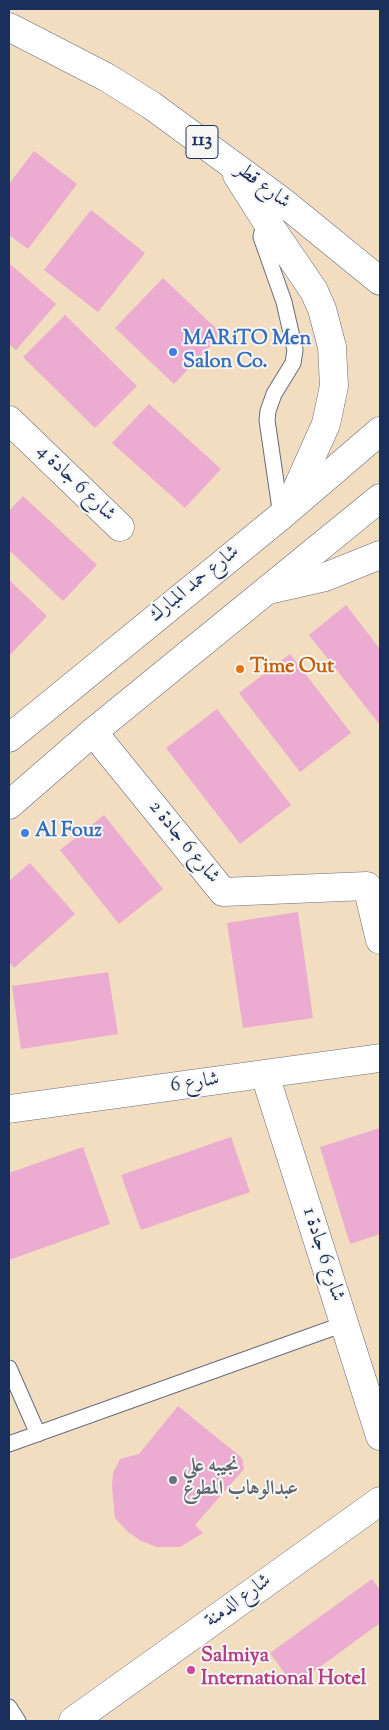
<!DOCTYPE html>
<meta charset="utf-8">
<style>
body{margin:0}
#map{position:relative;width:389px;height:1730px;overflow:hidden;background:#f2ddc0;font-family:"Sorts Mill Goudy",serif}
canvas{display:block}
.frame{position:absolute;inset:0;border:10px solid #1b2f5e;pointer-events:none}
</style>
<div id="map">
<canvas width="389" height="1730"></canvas>
<div class="frame"></div>
</div>
<script>
const g = document.querySelector('canvas').getContext('2d');
g.lineJoin = 'round';
function fillPath(path, color) {
  g.fillStyle = color;
  g.fill(path, 'evenodd');
}
function poly(rows) {
  const path = new Path2D();
  for (const r of rows) {
    path.moveTo(r[0], r[1]);
    for (let i = 2; i < r.length; i += 2) path.lineTo(r[i], r[i + 1]);
  }
  return path;
}
function strokePath(path, color, width, dash) {
  g.strokeStyle = color;
  g.lineWidth = width;
  g.lineCap = dash ? 'butt' : 'round';
  g.setLineDash(dash || []);
  g.stroke(path);
}
function label(font, color, halo, rows, align = 'center') {
  g.font = font + ' "Sorts Mill Goudy",Amiri,serif';
  g.lineWidth = 4;
  g.setLineDash([]);
  g.textBaseline = 'middle';
  g.strokeStyle = halo;
  g.fillStyle = color;
  for (const [text, x, y, turn = 0] of rows) {
    g.save();
    g.translate(x, y);
    g.rotate((+turn || 0) * Math.PI / 180);
    g.textAlign = isNaN(turn) ? turn : align;
    if (halo) g.strokeText(text, 0, 0);
    g.fillText(text, 0, 0);
    g.restore();
  }
}
fillPath(poly([
 [34,151,77,184,28,249,9,235,9,184],
 [91,210,145,253,98,312,44,270],
 [9,263,56,304,16,350,9,344],
 [163,278,222,334,174,384,115,328],
 [65,315,137,386,95,428,23,357],
 [149,404,221,469,185,508,112,443],
 [23,496,97,565,63,601,9,550,9,511],
 [9,580,47,616,9,656],
 [346,605,380,649,380,725,309,635],
 [290,654,351,733,300,772,239,693],
 [217,709,291,805,240,844,166,748],
 [104,815,163,889,119,924,60,850],
 [30,863,75,914,14,968,9,962,9,881],
 [298,912,313,1018,243,1028,227,923],
 [108,972,118,1034,21,1049,12,986],
 [380,1128,380,1234,350,1244,320,1147],
 [231,1137,250,1192,141,1230,121,1175],
 [83,1147,110,1224,9,1260,9,1173],
 [178,1406,242,1458,244,1469,195,1525,203,1533,180,1547,157,1547,141,1541,127,1531,115,1518,112,1487,113,1473,120,1459,139,1454],
 [372,1579,380,1590,380,1623,294,1686,270,1653]
]), '#ecabd0');
const lane = poly([
 [265,219,261,237,284,302,295,350,293,363,274,394,268,411,267,420,281,516],
 [9,1368,38,1434],
 [9,1444,344,1324],
 [9,1707,18,1721]
]);
const street = poly([
 [9,420,120,527],
 [93,732,223,892,367,886,380,940],
 [265,1075,380,1436],
 [9,1109,380,1058]
]);
const secondary = poly([
 [9,738,281,516,380,431],
 [9,805,93,732,380,498],
 [73,1721,380,1501]
]);
const primary = poly([
 [9,27,106,77,151,105,283,202,380,281],
 [237,175,265,219,314,291,322,309,332,347,334,386,326,424,288,509],
 [268,590,325,577,380,555]
]);
strokePath(lane, '#666c80', 17);
strokePath(street, '#666c80', 29);
strokePath(secondary, '#666c80', 29);
strokePath(primary, '#666c80', 29);
strokePath(lane, '#fff', 15);
strokePath(street, '#fff', 28);
strokePath(secondary, '#fff', 28);
strokePath(primary, '#fff', 28);
for (const [x, y, r, color] of [
 [173,352,5,"#3f7fe0"],
 [240,669,5,"#e8710a"],
 [25,833,5,"#3f7fe0"],
 [173,1480,5,"#6b7280"],
 [191,1670,5,"#d1479c"]
]) {
  const dot = new Path2D();
  dot.arc(x, y, r, 0, 2 * Math.PI);
  g.fillStyle = color;
  g.fill(dot);
  strokePath(dot, '#f6f6f2', 2);
}
for (const [x, y, w] of [
 [202,142,32]
]) {
  const box = new Path2D();
  box.roundRect(x - w / 2, y - 16.5, w, 33, 4);
  g.fillStyle = '#f6f6f2';
  g.fill(box);
  strokePath(box, '#1b2f5e', 1);
}
label('bold 19px', '#1b2f5e', null, [
 ["113",202,142]
]);
label('20px', '#1b2f5e', '#f6f6f2', [
 ["شارع قطر",262,187,37],
 ["شارع 6 جادة 4",75,484,44],
 ["شارع حمد المبارك",195,585,-39],
 ["شارع 6 جادة 2",183,843,51],
 ["شارع 6",195,1084,-8],
 ["شارع 6 جادة 1",322,1255,72],
 ["شارع الدمنة",239,1602,-36]
]);
label('bold 20px', '#366cbe', '#f6f6f2', [
 ["MARiTO Men",183,341],
 ["Salon Co.",183,364],
 ["Al Fouz",35,833]
], 'left');
label('bold 20px', '#c56008', '#f6f6f2', [
 ["Time Out",250,669]
], 'left');
label('bold 20px', '#5b616d', '#f6f6f2', [
 ["نجيبه علي",183,1468],
 ["عبدالوهاب المطوع",183,1491]
], 'left');
label('bold 20px', '#b23c85', '#f6f6f2', [
 ["Salmiya",201,1658],
 ["International Hotel",201,1681]
], 'left');
</script>
